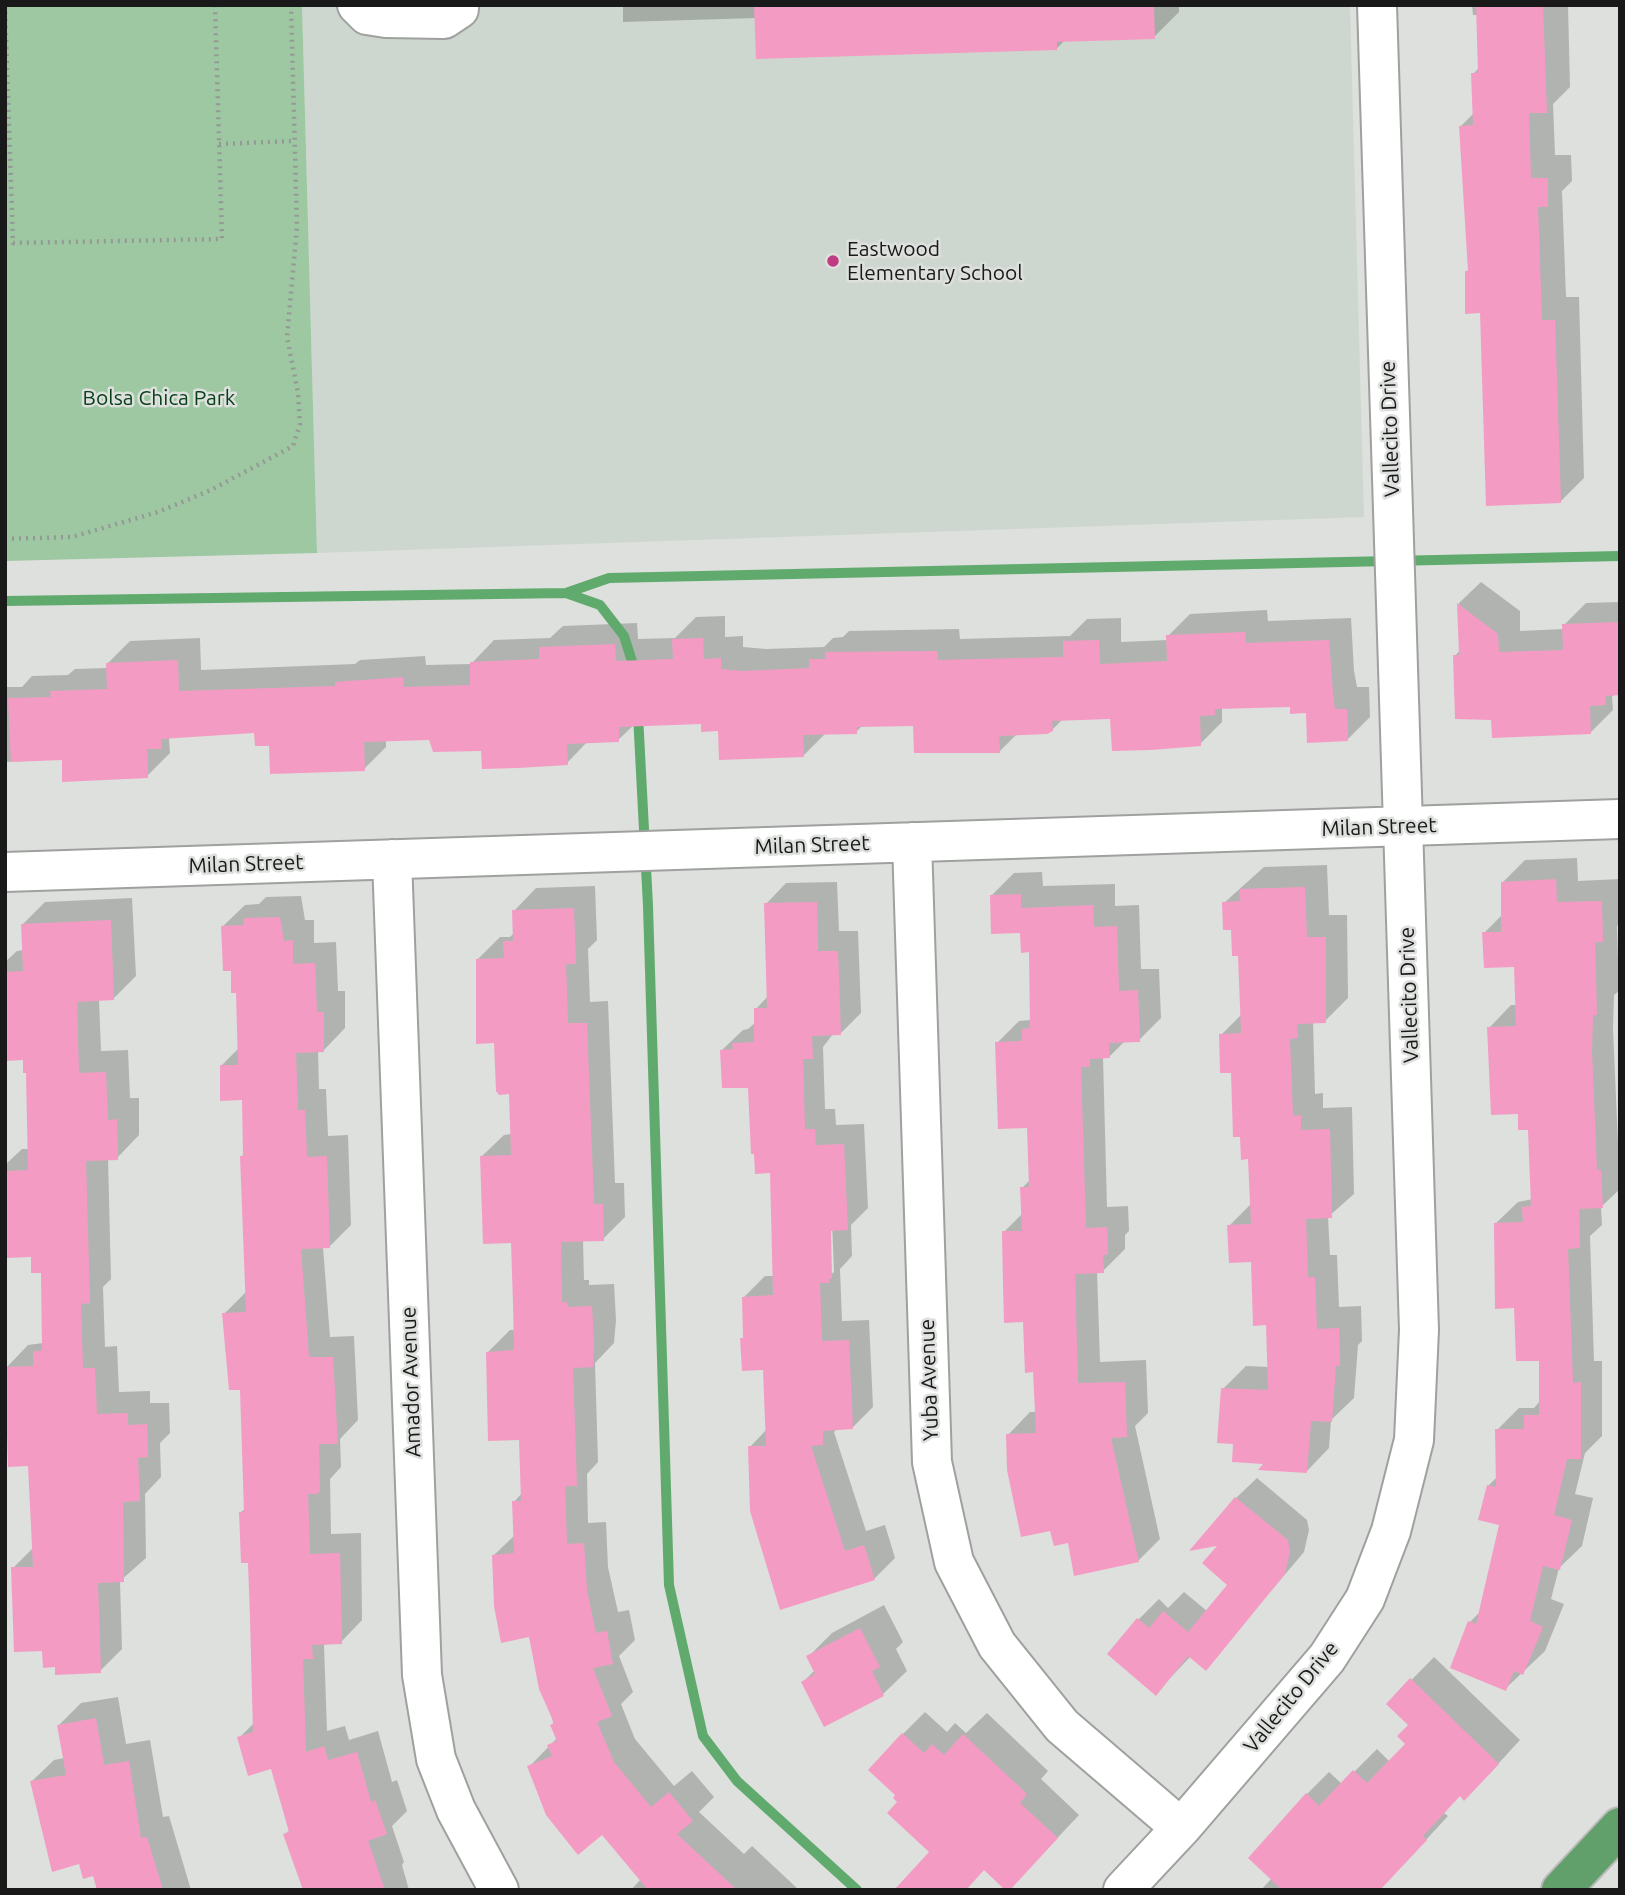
<!DOCTYPE html>
<style>
body{margin:0}
#map{position:relative;width:1625px;height:1895px;overflow:hidden;background:#dde0dd;font-family:Ubuntu,sans-serif}
canvas{display:block}
.frame{position:absolute;inset:0;border:7px solid #181918;pointer-events:none}
</style>
<div id="map">
<canvas width="1625" height="1895"></canvas>
<div class="frame"></div>
</div>
<script>
const g = document.querySelector('canvas').getContext('2d');
g.lineJoin = 'round';
function fillPath(path, color) {
  g.fillStyle = color;
  g.fill(path, 'evenodd');
}
function poly(rows) {
  const path = new Path2D();
  for (const r of rows) {
    path.moveTo(r[0], r[1]);
    for (let i = 2; i < r.length; i += 2) path.lineTo(r[i], r[i + 1]);
  }
  return path;
}
function strokePath(path, color, width, dash) {
  g.strokeStyle = color;
  g.lineWidth = width;
  g.lineCap = dash ? 'butt' : 'round';
  g.setLineDash(dash || []);
  g.stroke(path);
}
function label(font, color, halo, rows, align = 'center') {
  g.font = font + ' Ubuntu,sans-serif';
  g.lineWidth = 5;
  g.setLineDash([]);
  g.textBaseline = 'middle';
  g.strokeStyle = halo;
  g.fillStyle = color;
  for (const [text, x, y, turn = 0] of rows) {
    g.save();
    g.translate(x, y);
    g.rotate((+turn || 0) * Math.PI / 180);
    g.textAlign = isNaN(turn) ? turn : align;
    if (halo) g.strokeText(text, 0, 0);
    g.fillText(text, 0, 0);
    g.restore();
  }
}
fillPath(poly([
 [302,5,1350,5,1364,517,317,553]
]), '#ced7cf');
fillPath(poly([
 [5,5,302,5,317,553,5,561]
]), '#9dc8a2');
fillPath(poly([
 [623,5,911,5,756,18,623,22],
 [934,5,1179,5,1179,12,1154,37,1065,40,1056,49],
 [1472,5,1568,5,1570,87,1553,104,1555,155,1571,155,1572,181,1562,191,1566,297,1579,297,1584,478,1560,502,1466,272,1470,268,1461,126,1474,113,1473,74,1480,67,1478,15,1473,15],
 [1481,582,1520,611,1520,631,1564,629,1564,625,1586,603,1620,602,1620,693,1612,696,1613,710,1591,732,1493,718,1455,656,1460,650,1459,603],
 [1267,610,1268,621,1351,618,1354,671,1357,687,1369,687,1370,717,1347,740,1308,712,1291,705,1222,707,1222,722,1200,744,1112,717,1063,719,1052,730,1018,733,999,752,915,724,863,725,856,732,826,733,803,756,703,722,634,725,618,740,588,741,567,763,431,738,386,740,386,747,364,769,256,731,172,736,169,739,170,753,147,776,63,759,5,762,5,687,22,687,32,676,68,675,75,669,108,668,108,663,130,641,200,638,201,670,355,664,360,660,425,656,426,665,471,664,494,640,550,638,563,626,637,623,638,639,675,638,696,617,725,616,725,637,743,636,743,647,766,649,824,647,833,638,843,637,849,631,959,629,960,639,1070,636,1087,619,1121,618,1121,642,1168,640,1168,636,1190,614],
 [1577,858,1578,881,1620,879,1620,923,1617,926,1619,991,1614,995,1613,1029,1620,1189,1601,1207,1602,1225,1590,1236,1594,1361,1602,1361,1602,1436,1585,1453,1575,1494,1593,1498,1582,1546,1559,1568,1551,1599,1564,1604,1545,1651,1505,1689,1470,1622,1481,1611,1501,1524,1488,1486,1497,1477,1497,1430,1519,1408,1534,1408,1541,1400,1541,1359,1516,1306,1495,1224,1518,1202,1533,1199,1530,1128,1519,1112,1489,1028,1511,1005,1517,1005,1516,965,1484,933,1503,914,1503,882,1525,860],
 [1327,865,1329,915,1347,915,1348,998,1325,1021,1313,1021,1315,1094,1323,1093,1323,1108,1352,1107,1354,1194,1328,1217,1330,1255,1337,1255,1339,1307,1361,1306,1362,1341,1358,1345,1354,1398,1331,1420,1329,1448,1307,1471,1267,1463,1235,1442,1223,1389,1246,1366,1269,1367,1268,1324,1252,1261,1229,1226,1252,1203,1250,1157,1242,1135,1233,1071,1221,1035,1242,1014,1240,954,1224,903,1264,867],
 [1042,872,1043,886,1115,884,1115,906,1139,905,1141,969,1159,969,1161,1018,1139,1040,1125,1041,1109,1057,1103,1057,1107,1207,1128,1206,1129,1231,1125,1235,1125,1249,1103,1271,1097,1271,1100,1362,1146,1360,1148,1413,1135,1426,1160,1539,1138,1561,1069,1541,1052,1528,1008,1435,1030,1412,1037,1412,1035,1370,1004,1232,1023,1213,1022,1188,1030,1180,1028,1126,997,1043,1019,1021,1031,1020,1031,951,1022,931,992,895,1014,873],
 [837,882,839,931,858,931,861,1013,840,1034,833,1034,823,1047,825,1109,835,1109,836,1125,864,1124,868,1208,851,1225,852,1256,840,1269,842,1321,869,1320,873,1407,852,1428,838,1428,834,1432,866,1531,885,1525,895,1558,874,1579,781,1607,750,1447,767,1429,765,1368,744,1297,765,1276,774,1276,772,1171,750,1086,722,1050,743,1030,748,1029,756,1022,756,1009,768,996,766,904,786,883],
 [829,1222,832,1222,834,1272,830,1275],
 [595,886,597,940,588,949,590,1002,608,1001,615,1183,624,1183,625,1217,603,1239,583,1240,584,1280,589,1280,589,1285,614,1284,616,1320,614,1343,595,1363,598,1462,587,1474,588,1523,606,1522,608,1567,618,1612,629,1610,635,1640,619,1656,633,1692,621,1704,635,1739,674,1786,692,1771,714,1797,699,1812,744,1854,752,1846,799,1890,631,1890,641,1879,602,1833,529,1767,557,1738,531,1635,494,1555,515,1535,514,1502,522,1493,520,1439,488,1352,510,1330,516,1330,513,1241,481,1157,504,1135,512,1134,511,1092,477,960,500,937,510,937,515,932,514,911,536,888],
 [301,896,305,920,314,920,314,943,336,942,338,991,345,991,345,1028,324,1050,318,1050,319,1089,326,1089,328,1136,348,1135,351,1225,329,1247,323,1247,330,1337,354,1336,358,1420,340,1439,341,1467,330,1479,331,1534,361,1533,362,1620,341,1642,324,1645,327,1731,345,1726,349,1740,378,1731,392,1782,397,1780,407,1811,392,1826,404,1862,402,1865,409,1890,305,1890,285,1834,291,1829,272,1767,239,1738,255,1722,249,1561,241,1512,246,1508,242,1388,230,1353,226,1354,224,1314,246,1292,241,1157,245,1153,244,1098,221,1066,239,1048,238,991,223,926,245,905,259,904,266,897],
 [132,898,136,976,113,999,99,999,101,1051,128,1050,130,1098,139,1098,139,1135,117,1158,108,1158,111,1279,103,1287,105,1347,117,1346,119,1392,150,1391,150,1403,169,1403,170,1433,160,1443,161,1477,145,1494,146,1558,120,1581,122,1649,100,1671,56,1665,44,1649,13,1568,34,1547,30,1464,6,1368,28,1345,43,1343,42,1271,33,1256,5,1257,5,1165,22,1149,30,1149,28,1071,24,1058,5,1059,5,962,17,951,24,950,23,924,45,902],
 [1257,1478,1307,1520,1309,1530,1304,1552,1205,1669,1191,1656,1156,1693,1138,1620,1159,1599,1168,1608,1184,1592,1207,1611,1229,1584,1221,1543,1236,1498],
 [884,1605,903,1642,896,1649,907,1671,883,1694,825,1725,803,1682,815,1670,808,1657,832,1633],
 [1434,1657,1520,1740,1487,1776,1460,1795,1444,1813,1448,1816,1412,1855,1358,1890,1261,1890,1272,1878,1307,1794,1329,1772,1342,1784,1377,1749,1390,1762,1408,1743,1410,1725,1388,1704],
 [118,1697,126,1744,150,1740,163,1817,169,1816,191,1890,99,1890,94,1874,80,1862,31,1782,54,1760,64,1758,59,1725,81,1703],
 [925,1712,947,1732,955,1723,966,1733,987,1713,1048,1771,1041,1779,1079,1815,1030,1867,985,1868,932,1852,899,1801,903,1734]
]), '#0003');
strokePath(poly([
 [566,593,609,578,1620,556],
 [5,601,566,593,600,605,624,636,636,674],
 [638,715,648,906,669,1585,703,1736,737,1781,857,1890]
]), '#60aa6d', 10);
fillPath(poly([
 [754,5,1154,5,1155,39,1057,42,1057,50,756,59],
 [1476,5,1543,5,1547,113,1529,113,1531,178,1548,178,1548,207,1538,207,1542,320,1555,320,1561,503,1486,506,1480,313,1465,314,1465,271,1468,271,1459,126,1473,125,1471,73,1478,73],
 [1457,603,1498,634,1499,652,1563,650,1562,624,1620,622,1620,695,1605,696,1606,705,1590,706,1591,734,1492,738,1491,720,1455,719,1453,655,1459,655],
 [1245,632,1246,643,1329,640,1333,694,1335,709,1347,709,1348,741,1307,743,1306,713,1290,714,1290,707,1215,709,1215,715,1200,716,1201,746,1151,750,1112,751,1110,719,1052,721,1053,731,1047,734,999,736,1000,753,914,753,913,726,857,727,857,734,803,735,804,757,719,760,718,731,701,732,701,724,619,727,619,742,567,744,568,765,518,768,482,769,481,751,433,752,429,740,364,742,365,771,270,774,269,746,255,746,254,733,161,739,162,749,147,749,148,778,62,782,62,760,11,762,8,698,51,697,50,691,107,689,106,663,178,660,179,691,335,686,335,682,403,677,404,687,470,685,470,662,539,659,539,647,615,644,616,661,673,659,672,639,703,638,704,659,721,658,721,669,742,671,809,668,809,659,825,659,825,652,937,651,938,660,1063,657,1063,641,1099,640,1100,664,1167,661,1166,635],
 [1556,879,1557,902,1602,901,1603,942,1595,942,1597,1015,1593,1015,1592,1052,1597,1170,1601,1170,1603,1208,1579,1209,1580,1248,1568,1249,1573,1383,1581,1382,1581,1459,1567,1459,1554,1515,1572,1520,1560,1570,1543,1566,1530,1621,1543,1627,1523,1675,1514,1671,1506,1691,1450,1668,1468,1621,1476,1624,1499,1525,1478,1520,1487,1485,1496,1487,1495,1429,1524,1429,1524,1415,1539,1415,1539,1361,1516,1361,1514,1308,1495,1309,1494,1223,1523,1222,1522,1207,1531,1206,1528,1130,1518,1130,1518,1114,1491,1115,1487,1027,1516,1026,1514,967,1484,968,1482,932,1501,932,1501,882],
 [1305,887,1307,937,1326,937,1326,1023,1297,1024,1298,1038,1290,1039,1293,1116,1301,1115,1301,1130,1330,1129,1332,1218,1306,1219,1308,1277,1315,1277,1317,1329,1339,1328,1340,1366,1336,1366,1332,1422,1311,1421,1307,1473,1258,1470,1263,1464,1232,1462,1233,1444,1217,1443,1221,1388,1268,1390,1266,1325,1253,1326,1251,1262,1229,1263,1227,1225,1251,1224,1248,1159,1241,1160,1240,1137,1233,1137,1231,1073,1220,1073,1219,1034,1241,1033,1238,956,1232,956,1231,930,1223,930,1222,902,1240,901,1239,889],
 [1021,894,1021,908,1093,905,1094,927,1117,926,1119,991,1138,990,1140,1042,1109,1043,1110,1058,1090,1059,1090,1067,1081,1067,1086,1228,1107,1227,1108,1255,1103,1255,1104,1273,1075,1274,1078,1383,1125,1382,1127,1437,1111,1438,1139,1562,1074,1576,1068,1543,1054,1546,1050,1531,1021,1537,1007,1470,1006,1434,1036,1433,1033,1372,1025,1373,1023,1322,1004,1323,1003,1286,1002,1231,1022,1231,1020,1187,1029,1187,1027,1128,998,1129,995,1042,1022,1041,1022,1029,1030,1028,1029,952,1021,953,1020,933,991,934,990,895],
 [817,902,818,951,838,951,841,1035,812,1036,813,1059,803,1059,805,1129,815,1129,816,1145,844,1144,848,1230,831,1231,832,1279,829,1278,829,1283,820,1283,822,1341,849,1340,853,1429,823,1431,823,1445,811,1446,845,1551,864,1545,875,1580,780,1610,750,1511,748,1446,766,1446,763,1370,742,1371,740,1338,743,1338,742,1297,773,1295,770,1173,755,1174,754,1154,751,1154,748,1088,722,1088,720,1050,733,1049,732,1043,754,1042,754,1008,767,1008,764,903],
 [574,908,576,964,566,964,568,1023,587,1023,594,1204,603,1204,604,1241,561,1242,562,1302,567,1302,568,1307,592,1306,594,1343,593,1367,573,1368,577,1486,565,1486,567,1544,584,1543,587,1590,596,1633,607,1631,613,1664,593,1668,612,1716,597,1722,614,1762,651,1807,669,1792,693,1821,677,1834,737,1890,648,1890,602,1835,578,1855,546,1815,527,1766,552,1756,547,1745,557,1741,550,1725,554,1723,539,1689,529,1637,501,1643,494,1606,492,1555,514,1553,512,1501,521,1501,519,1440,488,1441,486,1352,514,1350,513,1304,511,1243,483,1244,480,1156,511,1155,509,1094,499,1095,496,1091,494,1043,476,1044,476,959,504,958,503,941,513,941,512,910],
 [280,917,284,941,293,940,293,964,315,963,317,1012,324,1012,324,1052,296,1053,298,1110,305,1110,307,1157,327,1156,330,1248,301,1249,309,1357,333,1357,338,1444,319,1444,320,1491,317,1494,308,1494,310,1554,340,1553,342,1644,312,1645,313,1659,303,1659,306,1752,324,1746,328,1760,357,1752,371,1802,375,1800,387,1834,368,1841,385,1890,303,1890,283,1834,289,1832,271,1769,248,1776,237,1737,253,1732,250,1618,248,1563,241,1563,239,1512,244,1512,240,1390,229,1390,222,1313,246,1312,240,1156,243,1156,242,1100,220,1101,220,1065,238,1065,236,993,231,993,231,971,223,971,221,926,244,925,243,918],
 [111,920,114,1000,77,1002,79,1073,106,1072,108,1120,117,1119,118,1160,86,1161,90,1303,81,1304,83,1368,95,1368,97,1414,128,1413,128,1425,147,1424,148,1457,138,1458,140,1501,123,1502,124,1582,98,1583,101,1673,55,1675,55,1667,43,1668,42,1651,14,1652,11,1567,33,1567,28,1466,8,1467,5,1367,33,1366,33,1351,42,1351,41,1273,31,1273,31,1257,5,1258,5,1171,28,1170,26,1073,23,1073,23,1060,5,1061,5,972,23,971,21,924],
 [1235,1497,1288,1540,1290,1551,1285,1574,1206,1671,1188,1656,1156,1696,1107,1654,1137,1618,1149,1628,1163,1611,1188,1632,1227,1585,1202,1563,1217,1546,1189,1551],
 [860,1628,880,1667,872,1671,884,1696,824,1727,801,1682,815,1674,806,1656],
 [1410,1678,1499,1764,1464,1801,1460,1796,1423,1836,1427,1840,1380,1890,1282,1890,1248,1858,1306,1793,1319,1806,1353,1770,1367,1783,1405,1744,1397,1736,1408,1725,1386,1704],
 [96,1718,104,1765,129,1761,141,1838,147,1837,163,1890,97,1890,93,1876,83,1879,79,1864,52,1872,30,1781,66,1775,57,1725],
 [902,1733,924,1753,932,1744,944,1755,963,1734,1027,1794,1020,1803,1058,1838,1010,1890,1005,1890,984,1870,966,1890,894,1890,929,1852,887,1813,897,1802,893,1798,895,1795,868,1770]
]), '#f49bc3');
const minor = poly([
 [357,5,367,15,386,18,444,19,459,9,459,5],
 [912,842,932,1462,954,1562,997,1645,1062,1726,1181,1828],
 [392,859,422,1675,436,1759,456,1810,499,1890],
 [5,872,1620,819],
 [1123,1890,1181,1828,1327,1658,1365,1599,1391,1531,1414,1440,1419,1330,1377,5]
]);
const highway = poly([
 [1561,1890,1620,1827]
]);
strokePath(minor, '#9ea19e', 42);
strokePath(highway, '#bababa', 42);
strokePath(poly([
 [5,5,13,243,222,239,215,5],
 [219,144,294,141],
 [5,539,72,537,158,512,211,490,293,446,300,424,298,393,287,337,297,227,291,5]
]), '#969896', 4.5, [2, 5]);
strokePath(minor, '#fff', 38);
strokePath(highway, '#61a06b', 38);
for (const [x, y, r, color] of [
 [833,261,7,"#c03c82"]
]) {
  const dot = new Path2D();
  dot.arc(x, y, r, 0, 2 * Math.PI);
  g.fillStyle = color;
  g.fill(dot);
  strokePath(dot, '#dde0dd', 2.5);
}
label('21px', '#181918', '#dde0dd', [
 ["Eastwood",847,249],
 ["Elementary School",847,273]
], 'left');
label('21px', '#063f17', '#dde0dd', [
 ["Bolsa Chica Park",159,398]
]);
label('21px', '#181918', '#dde0dd', [
 ["Vallecito Drive",1390,429,-92],
 ["Milan Street",1379,827,-2],
 ["Milan Street",812,845,-2],
 ["Milan Street",246,864,-2],
 ["Vallecito Drive",1409,995,-92],
 ["Yuba Avenue",929,1380,-92],
 ["Amador Avenue",411,1382,-92],
 ["Vallecito Drive",1291,1697,-51]
]);
</script>
